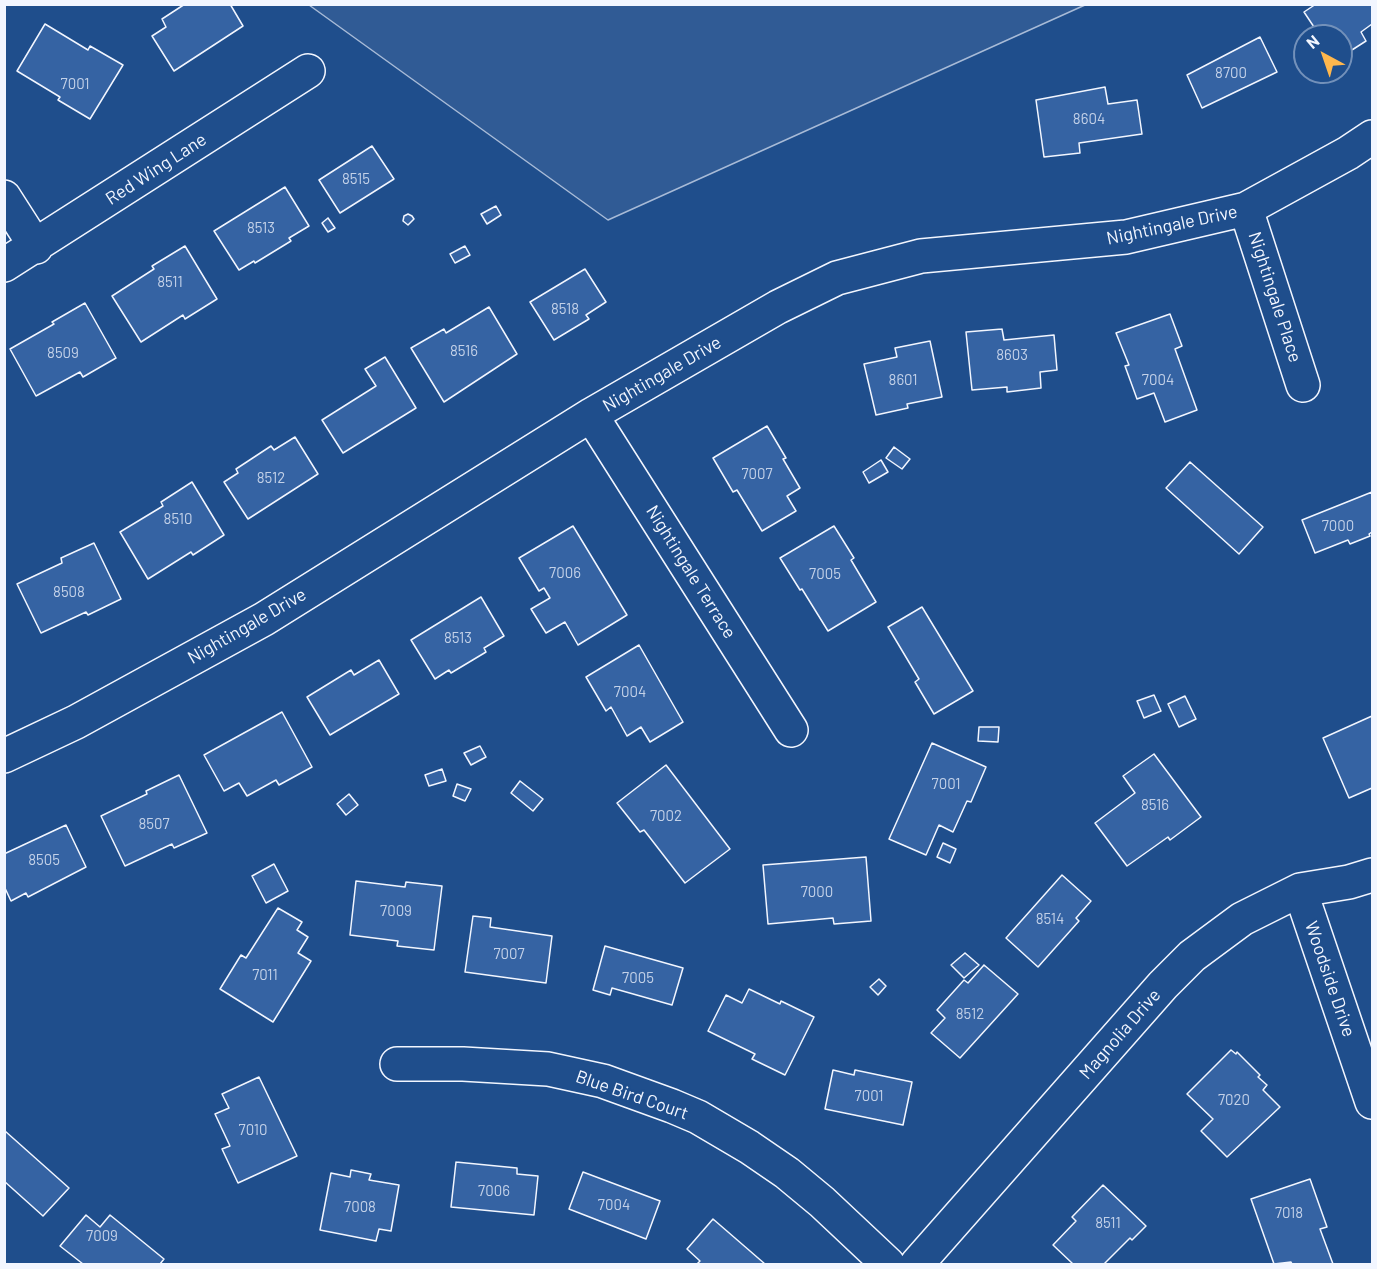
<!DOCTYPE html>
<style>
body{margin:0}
#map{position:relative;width:1377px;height:1269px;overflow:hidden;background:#1f4e8c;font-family:Barlow,sans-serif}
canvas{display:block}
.frame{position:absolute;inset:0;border:6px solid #f2f6ff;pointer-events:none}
.north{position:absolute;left:1293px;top:24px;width:60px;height:60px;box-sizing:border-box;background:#1f4e8c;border:2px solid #7391ba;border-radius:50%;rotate:320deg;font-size:16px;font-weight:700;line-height:24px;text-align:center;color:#f2f6ff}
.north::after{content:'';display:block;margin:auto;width:21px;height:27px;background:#ffb74d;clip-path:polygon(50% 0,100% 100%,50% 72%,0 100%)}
</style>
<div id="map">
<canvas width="1377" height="1269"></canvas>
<div class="frame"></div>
<div class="north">N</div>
</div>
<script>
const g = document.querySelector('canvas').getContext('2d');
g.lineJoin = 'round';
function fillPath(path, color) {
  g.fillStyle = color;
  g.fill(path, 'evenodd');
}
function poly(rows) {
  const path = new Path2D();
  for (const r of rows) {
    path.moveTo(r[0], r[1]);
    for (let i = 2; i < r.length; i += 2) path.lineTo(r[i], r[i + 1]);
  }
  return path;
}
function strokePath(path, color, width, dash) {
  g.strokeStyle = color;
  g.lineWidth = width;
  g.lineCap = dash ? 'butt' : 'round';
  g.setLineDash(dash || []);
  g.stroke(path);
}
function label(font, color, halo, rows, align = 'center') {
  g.font = font + ' Barlow,sans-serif';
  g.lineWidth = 4.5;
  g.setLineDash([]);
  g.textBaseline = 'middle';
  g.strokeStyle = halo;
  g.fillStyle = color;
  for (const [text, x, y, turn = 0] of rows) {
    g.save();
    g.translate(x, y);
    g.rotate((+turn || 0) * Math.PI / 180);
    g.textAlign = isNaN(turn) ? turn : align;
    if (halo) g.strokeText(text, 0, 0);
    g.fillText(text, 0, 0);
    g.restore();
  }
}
const green = poly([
 [309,5,1085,5,608,220,309,5]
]);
fillPath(green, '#305b95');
strokePath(green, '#a8bbd7', 1.5);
const building = poly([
 [185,4,230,4,243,26,174,71,152,36,166,27,162,19,185,4],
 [1316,4,1372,4,1372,24,1361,32,1366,41,1341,57,1341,36,1320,36,1304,12,1316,4],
 [45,24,88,50,90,46,123,65,90,119,58,100,60,97,17,71,45,24],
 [1260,37,1277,72,1202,108,1187,75,1260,37],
 [1105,87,1108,104,1137,100,1142,134,1079,143,1080,153,1044,157,1036,100,1105,87],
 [372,146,394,179,340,213,319,180,372,146],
 [285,187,309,226,289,238,291,241,255,263,254,261,239,270,214,231,285,187],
 [496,206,501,215,487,224,481,214,496,206],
 [408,214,412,216,414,219,408,225,403,221,404,216,408,214],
 [328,218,335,228,328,232,322,223,328,218],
 [185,246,217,299,185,319,183,315,141,342,112,296,154,269,152,266,185,246],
 [465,246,470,255,455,263,450,254,465,246],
 [585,269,606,302,586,315,589,319,554,340,530,302,585,269],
 [85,303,116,358,83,377,80,372,36,396,10,349,54,324,52,322,85,303],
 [489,307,517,354,444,402,411,348,444,329,446,333,489,307],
 [1170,314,1182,346,1175,349,1197,410,1165,422,1154,393,1137,399,1125,366,1129,365,1116,333,1170,314],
 [1002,329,1004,340,1054,335,1057,370,1040,372,1041,388,1007,392,1007,387,972,390,966,332,1002,329],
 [930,341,942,397,907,404,908,408,876,415,864,364,897,357,895,348,930,341],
 [385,357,416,408,343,453,322,420,376,386,365,369,385,357],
 [767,426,786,458,783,459,800,488,787,496,796,511,762,531,737,490,733,492,713,458,767,426],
 [295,437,318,474,248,519,224,482,238,473,236,469,271,446,274,450,295,437],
 [894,447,910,459,902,469,886,458,894,447],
 [881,460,888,472,869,483,863,472,881,460],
 [1190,462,1263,527,1239,554,1166,488,1190,462],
 [192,482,224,535,193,555,191,552,148,579,120,532,163,506,161,502,192,482],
 [1372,492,1372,532,1369,534,1370,536,1350,544,1348,540,1315,553,1302,520,1372,492],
 [573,526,627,615,578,645,565,622,546,633,531,609,550,598,544,588,539,591,519,558,573,526],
 [834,526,854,558,851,560,876,602,828,631,802,589,800,590,780,558,834,526],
 [94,543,121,599,88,615,86,612,41,633,17,584,62,563,61,558,94,543],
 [481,597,504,636,484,648,486,652,451,673,449,670,435,679,411,640,481,597],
 [922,607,973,691,934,714,915,682,919,679,888,627,922,607],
 [639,645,683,722,650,742,641,727,627,736,611,707,606,711,586,677,639,645],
 [379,660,399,694,330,735,307,697,351,670,354,675,379,660],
 [1154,695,1161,711,1144,718,1137,701,1154,695],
 [1185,696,1196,719,1179,727,1168,704,1185,696],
 [282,712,312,767,279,785,276,780,247,796,239,783,224,791,204,755,282,712],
 [1372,716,1372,788,1349,798,1323,738,1372,716],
 [979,727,999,727,998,742,978,741,979,727],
 [932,743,986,767,971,802,967,801,953,832,939,825,926,855,889,839,932,743],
 [480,746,486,757,471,765,464,753,480,746],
 [1154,754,1201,817,1170,840,1168,837,1127,866,1095,823,1135,793,1123,776,1154,754],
 [666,765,730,849,685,883,644,830,640,832,617,803,666,765],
 [442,769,446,781,429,786,425,775,442,769],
 [179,775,207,833,174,848,172,844,125,866,101,816,147,794,146,791,179,775],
 [520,781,543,799,533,811,511,793,520,781],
 [457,784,471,789,465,801,453,796,457,784],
 [349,794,358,805,346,815,337,804,349,794],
 [66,825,86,867,28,897,26,893,11,901,4,886,4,854,66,825],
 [943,843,956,849,950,863,937,857,943,843],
 [866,857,871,921,834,924,833,918,768,924,763,865,866,857],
 [274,864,288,891,266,903,252,876,274,864],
 [1062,875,1091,901,1076,918,1079,921,1038,967,1006,938,1062,875],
 [356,881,405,887,406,882,442,886,434,950,397,946,398,941,350,935,356,881],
 [278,908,302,922,297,930,308,937,298,953,311,961,273,1022,220,989,241,955,246,958,278,908],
 [473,916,491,918,490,927,552,936,546,983,465,972,473,916],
 [605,946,683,968,672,1005,612,988,610,995,593,990,605,946],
 [965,953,979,965,964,978,951,965,965,953],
 [984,965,1018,994,960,1058,931,1033,945,1018,937,1010,964,980,968,983,984,965],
 [879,979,886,986,878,995,870,987,879,979],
 [749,989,780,1004,781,1001,814,1017,785,1075,752,1059,755,1054,708,1031,726,995,742,1003,749,989],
 [1231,1050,1236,1054,1237,1052,1260,1075,1258,1077,1267,1085,1263,1090,1280,1107,1227,1157,1201,1131,1213,1119,1187,1094,1231,1050],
 [833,1070,854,1075,855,1070,912,1082,903,1125,825,1109,833,1070],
 [259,1077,297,1156,238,1183,222,1149,230,1146,215,1114,229,1108,222,1094,259,1077],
 [5,1131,69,1188,43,1216,4,1181,5,1131],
 [456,1162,517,1168,517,1174,538,1176,534,1215,451,1207,456,1162],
 [351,1170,371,1174,369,1180,399,1185,391,1231,379,1229,376,1241,320,1230,331,1173,350,1177,351,1170],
 [583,1172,660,1201,646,1239,569,1209,583,1172],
 [1310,1179,1327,1227,1320,1229,1333,1264,1292,1264,1291,1262,1274,1264,1251,1199,1310,1179],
 [1103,1185,1146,1226,1132,1240,1130,1238,1104,1264,1073,1264,1053,1245,1076,1221,1072,1217,1103,1185],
 [86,1215,100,1227,110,1215,164,1259,160,1264,83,1264,60,1246,86,1215],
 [713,1219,765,1264,697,1264,700,1261,687,1249,713,1219]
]);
fillPath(building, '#3563a3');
strokePath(building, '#f2f6ff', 1.5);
const minor = poly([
 [4,197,36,247],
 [1246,209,1303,385],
 [4,265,308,71],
 [591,415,791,730],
 [4,756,76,722,264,619,591,415,778,307,837,278,921,256,1126,237,1246,209,1348,153,1372,137],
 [1300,890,1372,1102],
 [397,1064,463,1064,548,1069,603,1081,672,1106,698,1117,749,1147,787,1173,822,1202,888,1264],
 [917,1264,1163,985,1192,956,1242,919,1300,890,1349,882,1372,875]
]);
strokePath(minor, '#f2f6ff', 36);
strokePath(minor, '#1f4e8c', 33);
label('15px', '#c3d1e8', null, [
 ["8700",1231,73],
 ["7001",75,84],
 ["8604",1089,119],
 ["8515",356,179],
 ["8513",261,228],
 ["8511",170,282],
 ["8518",565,309],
 ["8516",464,351],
 ["8509",63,353],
 ["8603",1012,355],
 ["8601",903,380],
 ["7004",1158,380],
 ["7007",757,474],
 ["8512",271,478],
 ["8510",178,519],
 ["7000",1338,526],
 ["7006",565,573],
 ["7005",825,574],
 ["8508",69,592],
 ["8513",458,638],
 ["7004",630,692],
 ["7001",946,784],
 ["8516",1155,805],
 ["7002",666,816],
 ["8507",154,824],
 ["8505",44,860],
 ["7000",817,892],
 ["7009",396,911],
 ["8514",1050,919],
 ["7007",509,954],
 ["7011",265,975],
 ["7005",638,978],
 ["8512",970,1014],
 ["7001",869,1096],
 ["7020",1234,1100],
 ["7010",253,1130],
 ["7006",494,1191],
 ["7004",614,1205],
 ["7008",360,1207],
 ["7018",1289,1213],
 ["8511",1108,1223],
 ["7009",102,1236]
]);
label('18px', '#f2f6ff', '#1f4e8c', [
 ["Red Wing Lane",156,169,-33],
 ["Nightingale Drive",1172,225,-12],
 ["Nightingale Place",1275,297,72],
 ["Nightingale Drive",662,374,-30],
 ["Nightingale Terrace",691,572,58],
 ["Nightingale Drive",247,626,-30],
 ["Woodside Drive",1330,979,71],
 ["Magnolia Drive",1120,1034,-49],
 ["Blue Bird Court",632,1095,19]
]);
</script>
